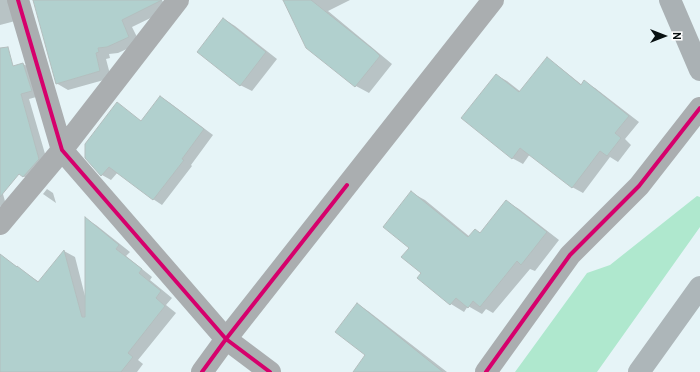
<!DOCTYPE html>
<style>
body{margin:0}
#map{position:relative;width:700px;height:372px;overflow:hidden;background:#e6f4f7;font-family:Overpass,sans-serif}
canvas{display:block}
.north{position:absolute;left:644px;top:16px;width:40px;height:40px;-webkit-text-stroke:3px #fff;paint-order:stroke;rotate:90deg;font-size:11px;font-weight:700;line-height:16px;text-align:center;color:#081112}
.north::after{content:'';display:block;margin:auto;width:14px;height:18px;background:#081112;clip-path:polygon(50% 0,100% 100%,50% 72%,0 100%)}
</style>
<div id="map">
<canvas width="700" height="372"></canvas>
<div class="north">N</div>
</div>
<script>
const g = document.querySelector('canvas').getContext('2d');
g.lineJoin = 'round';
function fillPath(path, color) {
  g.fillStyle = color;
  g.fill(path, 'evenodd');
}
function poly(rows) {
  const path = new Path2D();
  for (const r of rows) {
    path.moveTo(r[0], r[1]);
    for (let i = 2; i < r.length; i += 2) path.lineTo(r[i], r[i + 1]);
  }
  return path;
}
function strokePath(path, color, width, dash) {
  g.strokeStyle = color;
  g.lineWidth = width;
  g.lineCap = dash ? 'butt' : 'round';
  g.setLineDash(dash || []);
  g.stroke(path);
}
fillPath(poly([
 [697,196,700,197,700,227,597,372,515,372,587,273,610,265]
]), '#afe8ce');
fillPath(poly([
 [0,0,17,0,19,20,0,25],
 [42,0,163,0,162,0,167,10,132,27,140,43,118,53,109,54,110,58,106,59,111,78,68,90,56,83],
 [284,0,350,0,328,11,392,64,369,93,356,86],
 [224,19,235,26,277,59,252,91,240,85],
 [547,59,557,65,582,85,584,82,595,88,639,122,625,139,631,145,618,162,610,157,583,193,572,187,530,154,523,164,512,158,496,75,507,81,521,92],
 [23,64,33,69,40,96,29,99,48,164,33,182,23,176,0,156,0,70],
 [161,97,170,103,213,135,191,165,192,166,162,205,153,199,118,172,111,180,102,175,86,157,117,104,142,122],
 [0,183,6,205,0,206],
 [47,189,53,193,56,203,43,194],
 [412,193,425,200,470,237,475,230,481,233,506,201,519,209,559,240,535,271,530,269,493,313,486,309,482,314,468,306,464,312,451,304,418,278,422,273,410,248],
 [86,219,96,225,130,252,126,256,152,277,150,280,172,298,166,305,176,313,138,360,143,364,137,372,0,372,0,255,39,282,64,251,75,257,85,296],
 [357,304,368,311,447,372,354,372,366,355]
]), '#0003');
const building = poly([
 [33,0,162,0,122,20,129,37,107,47,98,48,99,52,96,53,100,71,56,84,33,0],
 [283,0,311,0,374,50,380,56,355,87,306,48,283,0],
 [223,18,266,52,240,86,197,52,223,18],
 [8,47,13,66,23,63,32,91,21,94,39,159,23,177,19,174,0,197,0,48,8,47],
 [547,57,581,85,584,80,629,116,615,133,621,138,607,156,600,151,572,188,520,148,512,159,461,118,496,74,519,92,547,57],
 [160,96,204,129,182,159,184,160,153,200,109,167,101,176,85,158,85,144,117,102,141,121,160,96],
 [411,191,468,237,475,229,480,233,506,200,547,232,521,265,517,261,480,307,473,301,468,308,456,298,450,305,417,278,421,273,401,257,409,248,383,227,411,191],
 [85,217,119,245,116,249,142,269,139,273,161,291,156,298,165,306,128,353,133,357,121,372,0,372,0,254,17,267,17,266,38,282,64,250,82,317,85,317,85,217],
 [357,303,443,372,353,372,365,355,335,332,357,303]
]);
fillPath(building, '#b1d0ce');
strokePath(building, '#b3bebe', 1);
strokePath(poly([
 [18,0,62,150,226,339,270,372],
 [0,224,62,150,178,0],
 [202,372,226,339,493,0],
 [486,372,570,255,639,186,700,108]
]), '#aaaeb0', 22);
strokePath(poly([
 [670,0,700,70]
]), '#aab1b4', 22);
strokePath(poly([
 [639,372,700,287]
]), '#adb6b9', 22);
strokePath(poly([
 [18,0,62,150,226,339,270,372],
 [202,372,226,339,347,185],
 [486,372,570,255,639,186,700,108]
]), '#d6006c', 4);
</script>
